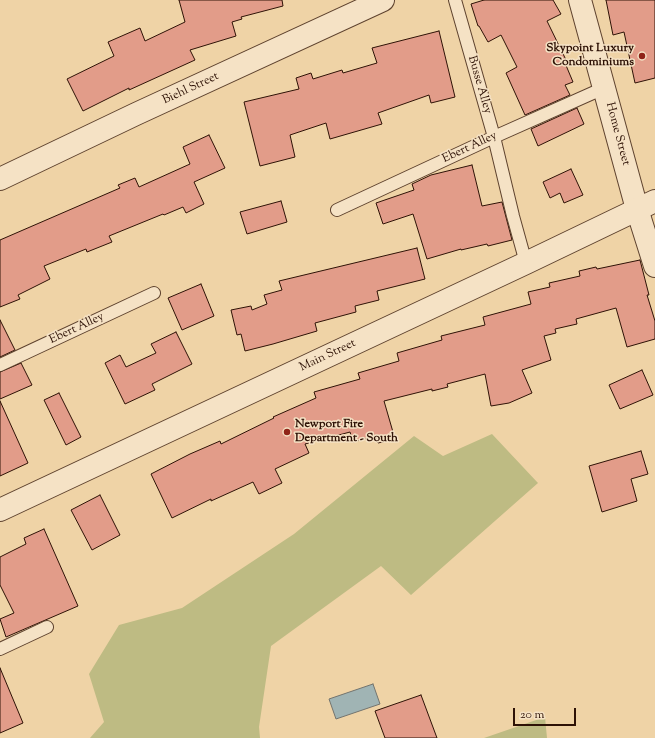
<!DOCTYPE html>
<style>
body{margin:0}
#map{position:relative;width:655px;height:738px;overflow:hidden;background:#efd3a6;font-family:"Sorts Mill Goudy",serif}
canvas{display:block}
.scale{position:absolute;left:513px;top:708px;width:63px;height:18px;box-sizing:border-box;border:2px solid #2e1206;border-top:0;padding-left:5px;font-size:12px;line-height:14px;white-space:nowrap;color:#2e1206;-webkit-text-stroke:3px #f5e2c5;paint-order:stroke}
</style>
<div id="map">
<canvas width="655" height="738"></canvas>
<div class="scale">20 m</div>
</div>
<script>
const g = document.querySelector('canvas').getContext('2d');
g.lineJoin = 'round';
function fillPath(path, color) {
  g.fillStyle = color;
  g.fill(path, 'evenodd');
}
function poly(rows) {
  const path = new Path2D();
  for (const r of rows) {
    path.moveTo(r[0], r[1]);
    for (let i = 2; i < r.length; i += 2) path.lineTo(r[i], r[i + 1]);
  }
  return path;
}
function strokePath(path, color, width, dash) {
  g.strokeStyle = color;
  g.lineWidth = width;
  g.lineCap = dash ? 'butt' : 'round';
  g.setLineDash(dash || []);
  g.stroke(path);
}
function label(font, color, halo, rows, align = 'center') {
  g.font = font + ' "Sorts Mill Goudy",serif';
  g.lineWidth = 3;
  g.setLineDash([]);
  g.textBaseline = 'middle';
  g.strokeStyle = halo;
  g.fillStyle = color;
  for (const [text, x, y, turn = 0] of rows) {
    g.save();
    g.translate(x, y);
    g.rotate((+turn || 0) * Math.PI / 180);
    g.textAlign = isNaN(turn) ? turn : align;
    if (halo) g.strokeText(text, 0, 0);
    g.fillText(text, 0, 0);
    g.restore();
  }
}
fillPath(poly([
 [492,434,538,483,411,595,381,566,271,646,259,727,260,738,90,738,104,722,89,674,119,625,182,608,294,534,414,436,443,456],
 [545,717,547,738,484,738]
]), '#bebb83');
const water = poly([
 [373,684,380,704,336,719,329,699,373,684]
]);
fillPath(water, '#a0b4b4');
strokePath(water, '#72736e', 1);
const building = poly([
 [179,0,282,0,283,6,241,17,242,19,232,22,236,36,190,50,195,60,129,90,129,88,83,111,67,79,114,56,108,42,140,28,145,41,185,22,179,0],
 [484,0,553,0,561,14,547,21,567,62,565,63,573,82,565,85,570,95,525,115,506,73,517,67,501,35,488,42,479,26,478,26,471,4,484,0],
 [606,0,655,0,655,78,635,83,624,32,613,35,606,0],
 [439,31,455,97,431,103,429,95,378,113,382,124,330,139,326,123,290,135,295,157,260,166,244,102,299,89,296,78,311,73,313,79,342,70,343,73,377,63,372,48,439,31],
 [577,108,584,124,538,146,531,129,577,108],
 [209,135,225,168,194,182,204,204,186,213,183,207,164,215,163,214,109,236,112,242,87,252,86,249,44,266,50,279,18,295,20,299,0,307,0,240,120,188,118,185,135,178,139,187,190,164,183,147,209,135],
 [472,165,482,206,502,202,512,240,488,246,487,244,461,250,461,249,427,259,413,214,383,224,376,203,414,190,412,184,431,175,472,165],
 [571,169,583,195,564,203,560,193,550,198,543,182,571,169],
 [281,201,287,222,247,234,240,212,281,201],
 [417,248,425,279,377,291,379,300,355,306,356,312,315,323,317,331,273,344,245,351,241,334,237,335,231,310,251,306,252,310,267,304,264,295,282,290,279,281,417,248],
 [640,260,649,295,647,295,655,321,655,339,627,347,616,308,576,319,577,324,555,329,556,333,544,336,551,360,522,370,532,393,509,403,491,406,485,374,447,384,448,387,432,391,432,389,384,401,395,439,378,443,376,436,353,442,350,432,305,444,309,453,275,469,282,483,259,494,253,482,211,501,211,499,172,518,151,474,190,454,220,441,221,444,274,418,273,417,316,398,314,392,360,379,358,373,399,361,397,353,442,340,441,336,485,325,483,317,531,304,528,292,550,287,549,283,580,276,579,271,596,267,597,269,640,260],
 [201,284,214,316,182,330,168,298,201,284],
 [0,320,15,350,0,357,0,320],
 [176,332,192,364,152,384,155,390,125,404,105,363,120,355,126,367,156,353,151,344,176,332],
 [21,363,32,385,0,399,0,372,21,363],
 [642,370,653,395,620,409,609,385,642,370],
 [59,393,81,437,66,445,44,400,59,393],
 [0,401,28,463,0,476,0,401],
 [641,451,648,474,631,479,637,501,602,512,589,466,641,451],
 [100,495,120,535,92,550,71,510,100,495],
 [44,529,78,606,6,637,0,619,14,613,0,585,0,557,26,544,24,538,44,529],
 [0,668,23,723,0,733,0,668],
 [421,695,437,738,385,738,375,711,421,695]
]);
fillPath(building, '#e29c89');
strokePath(building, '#2e1206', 1);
const service = poly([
 [455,0,494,137,513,216,526,263],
 [337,210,494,137,604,88],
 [0,365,154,293],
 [0,649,47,627]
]);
const minor = poly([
 [580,0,637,209,655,266],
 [0,179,136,114,383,0]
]);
const tertiary = poly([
 [0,510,526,263,655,201]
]);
strokePath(service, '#5e422e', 14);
strokePath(minor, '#5e422e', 24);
strokePath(tertiary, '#5e422e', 24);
strokePath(service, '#f5e2c5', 12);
strokePath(minor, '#f5e2c5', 22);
strokePath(tertiary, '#f5e2c5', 22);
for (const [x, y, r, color] of [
 [642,56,4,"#8f2418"],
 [287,432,4,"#8f2418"]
]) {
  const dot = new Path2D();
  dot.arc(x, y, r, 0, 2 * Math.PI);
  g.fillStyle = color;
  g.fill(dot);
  strokePath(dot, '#f5e2c5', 1.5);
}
label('bold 12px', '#2e1206', '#f5e2c5', [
 ["Skypoint Luxury",634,49],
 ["Condominiums",634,63],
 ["Newport Fire",295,425,"left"],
 ["Department - South",295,439,"left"]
], 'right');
label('12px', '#2e1206', '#f5e2c5', [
 ["Busse Alley",479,85,74],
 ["Biehl Street",191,89,-25],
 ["Home Street",617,134,75],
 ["Ebert Alley",470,148,-25],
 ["Ebert Alley",77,329,-25],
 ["Main Street",328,356,-25]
]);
</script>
